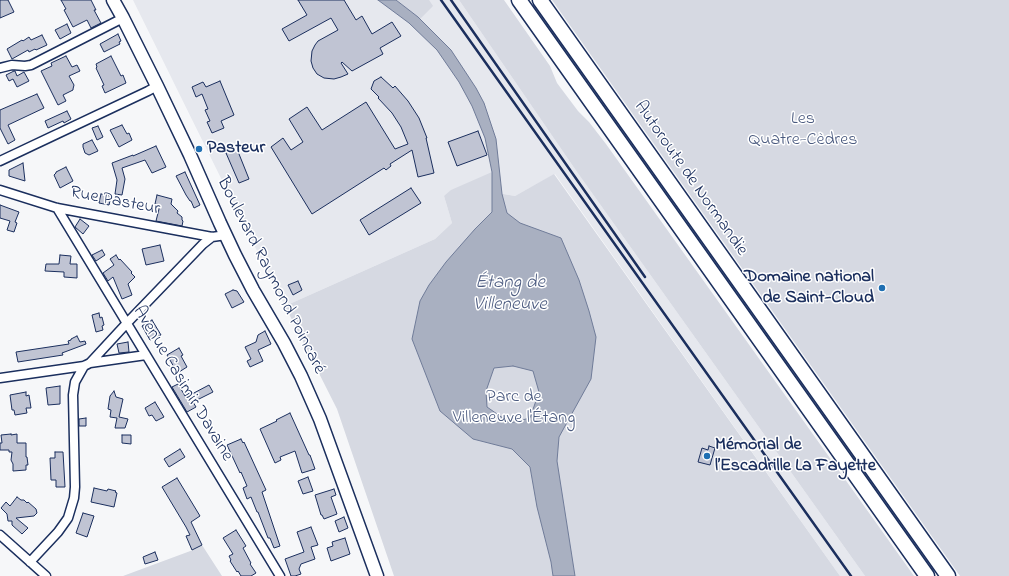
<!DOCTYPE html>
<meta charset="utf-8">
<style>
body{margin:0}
canvas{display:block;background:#f6f7f9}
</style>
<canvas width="1009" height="576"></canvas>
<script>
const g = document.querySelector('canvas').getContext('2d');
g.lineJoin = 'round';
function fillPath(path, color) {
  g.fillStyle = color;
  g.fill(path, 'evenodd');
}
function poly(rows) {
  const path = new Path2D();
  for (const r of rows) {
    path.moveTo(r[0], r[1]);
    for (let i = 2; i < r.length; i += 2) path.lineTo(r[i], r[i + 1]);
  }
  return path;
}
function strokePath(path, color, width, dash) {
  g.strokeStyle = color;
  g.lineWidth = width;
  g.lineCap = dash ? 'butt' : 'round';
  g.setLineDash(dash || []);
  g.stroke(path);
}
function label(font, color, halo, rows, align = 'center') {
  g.font = font + ' "Indie Flower",sans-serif';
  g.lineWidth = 3;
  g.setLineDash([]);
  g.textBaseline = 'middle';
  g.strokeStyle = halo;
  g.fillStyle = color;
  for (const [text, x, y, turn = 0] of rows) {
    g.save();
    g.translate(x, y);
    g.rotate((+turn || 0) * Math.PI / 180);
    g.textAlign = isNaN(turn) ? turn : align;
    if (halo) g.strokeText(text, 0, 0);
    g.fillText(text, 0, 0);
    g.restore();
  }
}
fillPath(poly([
 [133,0,459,0,577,172,865,576,840,576,555,174,515,196,492,192,444,196,452,223,435,239,285,306,250,237]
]), '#e6e8ee');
fillPath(poly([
 [397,0,429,0,433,6,420,19],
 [459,0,504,0,550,66,557,83,578,111,589,122,606,144,914,576,865,576,577,172],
 [552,0,1009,0,1009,576,960,576],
 [492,172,492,192,515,196,554,174,840,576,394,576,337,409,285,306,435,239,452,223,444,196,451,190],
 [202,545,222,576,123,576,193,550]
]), '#d6d9e2');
const water = poly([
 [378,0,396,0,418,17,451,50,476,88,484,103,496,139,502,194,507,213,520,223,561,238,579,280,589,311,596,337,591,379,559,437,557,461,575,576,553,576,551,562,537,507,530,467,512,449,473,439,440,411,412,339,420,301,429,285,446,262,475,229,492,212,492,172,485,138,472,106,459,82,437,50,409,23,378,0],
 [513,366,533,371,539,392,530,418,510,423,487,407,486,391,494,368,513,366]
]);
fillPath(water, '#a9b0c1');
strokePath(water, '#707c99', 1);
const building = poly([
 [0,0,8,0,14,12,0,18,0,0],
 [61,0,91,0,96,10,94,10,101,23,91,28,87,20,73,27,64,10,66,9,61,0],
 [298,0,344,0,356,20,362,16,372,34,392,22,401,36,380,48,383,54,352,71,342,62,341,63,348,74,341,77,334,79,324,78,317,74,313,68,311,61,312,51,315,45,318,41,338,30,331,18,289,41,282,29,307,15,298,0],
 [67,24,71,33,60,39,55,30,67,24],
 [118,34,121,41,119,42,120,44,104,52,100,44,118,34],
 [42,35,47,45,36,50,35,49,29,52,28,50,12,59,7,49,22,40,23,41,29,37,31,40,42,35],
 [66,56,72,67,77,65,80,71,69,76,74,85,73,89,73,90,63,95,66,101,58,105,41,71,52,66,51,63,66,56],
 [111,56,121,76,123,75,126,83,105,93,102,86,104,85,96,68,97,67,96,64,111,56],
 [14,71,15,71,17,76,24,72,29,81,17,87,13,79,9,81,6,75,14,71],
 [381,77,393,88,395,86,408,101,419,118,427,138,426,138,434,173,418,177,412,150,390,164,391,166,386,170,384,168,312,214,271,147,283,138,291,150,303,142,289,119,307,107,322,130,366,102,395,149,408,144,401,127,392,113,378,98,379,97,371,89,374,81,381,77],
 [220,81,234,115,221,121,224,128,212,133,207,122,210,121,205,110,208,109,202,94,196,97,192,87,203,82,206,87,220,81],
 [37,94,44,108,8,125,15,140,8,144,0,128,0,110,37,94],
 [67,111,71,119,64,123,63,121,48,128,45,121,67,111],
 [122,125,127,134,129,133,132,140,119,147,110,130,122,125],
 [98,126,103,137,97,140,92,128,98,126],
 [478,131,487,155,457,166,448,142,478,131],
 [92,140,98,151,89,155,85,153,83,147,83,144,92,140],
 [156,146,166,167,152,173,145,160,122,168,125,179,122,195,115,194,117,180,112,163,133,155,133,156,156,146],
 [237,149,249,179,239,183,226,153,237,149],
 [23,163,25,181,9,176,9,170,23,163],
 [66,167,73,181,60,188,54,175,56,173,56,172,66,167],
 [185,172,200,205,194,208,191,201,190,201,186,195,176,176,185,172],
 [411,188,421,203,369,235,360,220,411,188],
 [101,194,111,196,109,205,99,203,101,194],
 [157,195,172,199,171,204,178,211,177,213,182,217,182,220,183,221,182,226,156,221,160,205,155,204,157,195],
 [0,205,19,212,15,222,17,223,14,232,7,230,10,221,0,218,0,205],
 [80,219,89,226,83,234,75,227,80,219],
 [160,245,164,261,146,265,142,249,160,245],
 [102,250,105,255,96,261,92,255,102,250],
 [60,255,71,256,70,264,77,264,77,278,64,277,64,272,45,271,46,264,59,264,60,255],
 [116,255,119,260,120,259,132,272,131,273,135,277,128,284,132,295,122,299,113,277,108,281,103,273,114,265,110,259,116,255],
 [298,281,302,290,293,295,288,285,298,281],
 [233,290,237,291,244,302,232,308,225,294,233,290],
 [99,313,100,318,102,317,104,325,102,326,103,330,96,332,92,315,99,313],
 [152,320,161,335,150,340,142,326,152,320],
 [265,331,271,344,258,350,263,361,250,367,247,361,251,359,245,347,256,342,258,335,265,331],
 [77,336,80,342,85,341,86,344,62,353,63,355,18,362,16,352,69,344,68,341,71,340,71,339,77,336],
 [128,342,129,352,119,353,117,344,128,342],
 [179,348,183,355,181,356,187,367,179,372,176,367,174,367,167,355,179,348],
 [178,384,185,396,191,392,192,394,209,385,213,392,193,402,196,407,187,412,172,387,178,384],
 [60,386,60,404,48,405,46,388,60,386],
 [114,391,116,397,123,399,119,417,128,419,125,428,115,428,117,418,110,417,111,410,108,409,110,396,114,391],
 [26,392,26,396,29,395,31,408,26,408,27,413,15,415,14,410,12,410,10,395,26,392],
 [155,402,164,417,156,421,152,415,149,416,145,408,155,402],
 [290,413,309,455,310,455,315,469,302,473,295,451,280,457,281,460,275,463,260,429,277,421,276,420,290,413],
 [86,418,86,426,79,426,79,419,86,418],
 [11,434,11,435,17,434,17,443,26,443,26,457,27,457,28,465,26,465,26,470,13,471,13,464,11,460,12,452,9,452,9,450,0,450,0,443,2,443,1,435,11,434],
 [122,435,131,435,131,444,122,443,122,435],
 [241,439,243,443,244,442,266,490,262,492,280,546,274,548,270,538,268,538,258,512,257,512,251,497,247,499,243,488,247,486,241,472,240,473,227,445,241,439],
 [709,446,715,448,710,465,698,462,702,448,708,450,709,446],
 [180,449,185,457,169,467,164,459,180,449],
 [55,452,63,452,65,487,56,487,56,480,51,480,50,458,55,458,55,452],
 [308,477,313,491,303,494,298,481,308,477],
 [177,478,200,516,191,522,202,545,192,550,186,536,190,535,186,527,162,487,177,478],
 [94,488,107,491,108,489,116,491,115,492,117,493,114,507,91,502,94,488],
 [334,489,336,495,331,497,337,514,324,519,322,515,321,515,315,495,334,489],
 [17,497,21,500,24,500,27,503,28,502,36,509,37,513,34,516,16,518,28,528,22,534,12,525,12,521,8,521,7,514,1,508,6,502,10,506,17,497],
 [83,513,94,516,87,537,76,533,83,513],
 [344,517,348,528,339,532,335,521,344,517],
 [311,527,318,545,311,547,315,559,301,564,299,569,301,574,295,576,291,576,285,559,304,552,297,532,311,527],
 [236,530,246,546,243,548,251,563,250,564,256,573,251,576,241,576,238,571,237,572,230,561,231,560,229,556,233,554,223,538,236,530],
 [345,538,350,554,331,561,327,548,333,546,332,542,345,538],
 [155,552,158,560,145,564,143,557,155,552]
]);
fillPath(building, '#c0c4d3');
strokePath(building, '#1b2f5e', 1);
const street = poly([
 [0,68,12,65,25,66,31,65,123,18],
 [0,161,148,91,157,86],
 [0,190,57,208,212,237,226,235],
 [57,208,280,576],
 [90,363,146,355],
 [0,378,84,366,90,363,127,323,203,244,212,237],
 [0,535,46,576],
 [30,562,58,532,68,518,74,498,75,487,73,395,75,382,84,366]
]);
const primary = poly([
 [113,0,123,18,157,86,190,155,220,223,235,255,253,290,284,343,301,376,320,419,377,576]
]);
const highway = poly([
 [519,0,927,576],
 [540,0,948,576]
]);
strokePath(street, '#1b2f5e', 11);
strokePath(primary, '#1b2f5e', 15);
strokePath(highway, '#1b2f5e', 17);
strokePath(street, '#fff', 8);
strokePath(primary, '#fff', 12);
strokePath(highway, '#fff', 14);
strokePath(poly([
 [441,0,851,576],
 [451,0,645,277]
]), '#1b2f5e', 2.5);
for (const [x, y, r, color] of [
 [199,149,4,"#1f6fb2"],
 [882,288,4,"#1f6fb2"],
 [707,456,4,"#1f6fb2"]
]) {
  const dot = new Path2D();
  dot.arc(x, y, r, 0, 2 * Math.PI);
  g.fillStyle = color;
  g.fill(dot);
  strokePath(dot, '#fff', 1.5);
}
label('18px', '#4a5a7f', '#fff', [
 ["Les",803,120],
 ["Quatre-Cèdres",803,141],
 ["Parc de",514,398],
 ["Villeneuve l'Étang",514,419]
]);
label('bold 18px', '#1b2f5e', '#fff', [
 ["Pasteur",207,149],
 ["Domaine national",874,278,"right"],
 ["de Saint-Cloud",874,299,"right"],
 ["Mémorial de",715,446],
 ["l’Escadrille La Fayette",715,467]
], 'left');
label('18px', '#1b2f5e', '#fff', [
 ["Autoroute de Normandie",690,179,55],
 ["Rue Pasteur",115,202,11],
 ["Boulevard Raymond Poincaré",270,276,63],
 ["Avenue Casimir Davaine",182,384,59]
]);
label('italic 19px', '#4d5c81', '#fff', [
 ["Étang de",510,284],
 ["Villeneuve",510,306]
]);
</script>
